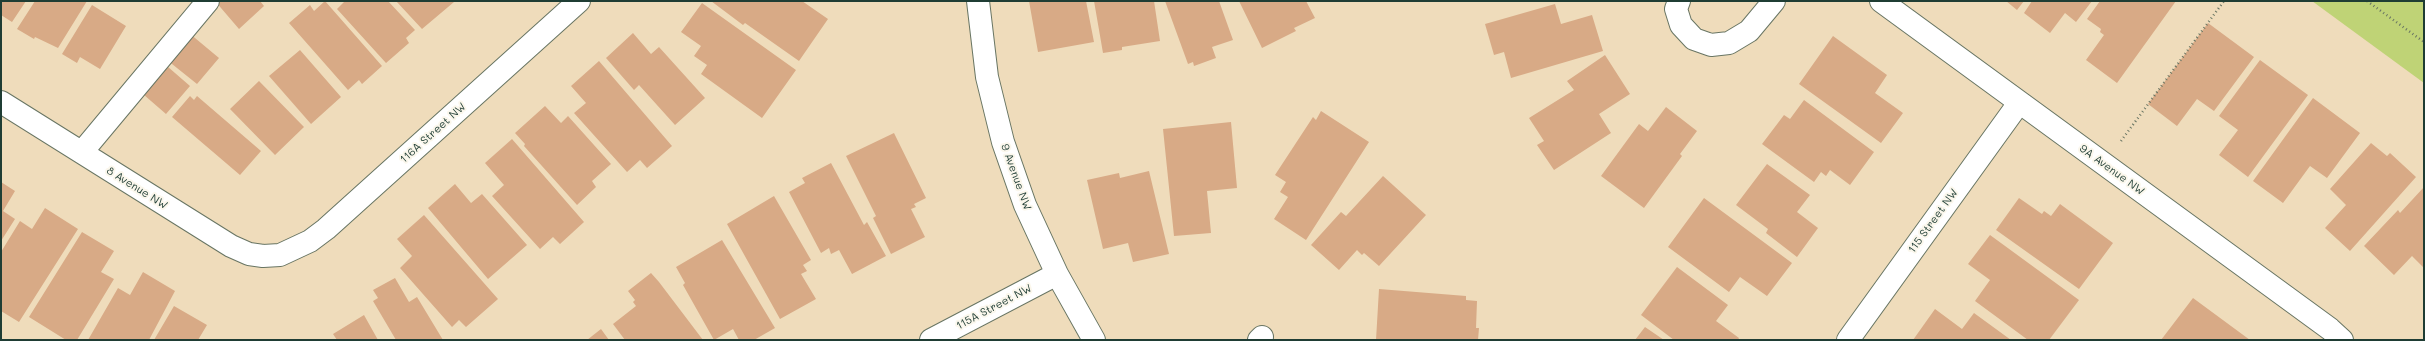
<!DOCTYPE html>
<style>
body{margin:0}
#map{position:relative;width:2425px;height:341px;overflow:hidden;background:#efdcbb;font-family:Mali,sans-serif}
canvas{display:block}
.frame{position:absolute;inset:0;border:2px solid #1f3d34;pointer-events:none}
</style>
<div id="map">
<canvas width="2425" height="341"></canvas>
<div class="frame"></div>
</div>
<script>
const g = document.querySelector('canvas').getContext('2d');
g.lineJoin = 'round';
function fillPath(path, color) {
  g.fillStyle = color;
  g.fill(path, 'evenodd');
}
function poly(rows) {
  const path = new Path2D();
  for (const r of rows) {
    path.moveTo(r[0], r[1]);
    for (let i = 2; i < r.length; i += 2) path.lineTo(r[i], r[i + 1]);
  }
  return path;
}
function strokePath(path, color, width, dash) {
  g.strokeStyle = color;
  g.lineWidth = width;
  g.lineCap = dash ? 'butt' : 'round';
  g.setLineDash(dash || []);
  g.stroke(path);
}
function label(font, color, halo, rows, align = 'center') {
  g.font = font + ' Mali,sans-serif';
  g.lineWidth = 4;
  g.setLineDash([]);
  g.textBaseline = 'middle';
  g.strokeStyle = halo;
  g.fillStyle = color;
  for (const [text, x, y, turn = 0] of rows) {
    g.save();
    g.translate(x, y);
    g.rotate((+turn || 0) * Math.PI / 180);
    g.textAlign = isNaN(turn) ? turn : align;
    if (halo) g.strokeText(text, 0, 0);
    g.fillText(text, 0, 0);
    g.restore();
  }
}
fillPath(poly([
 [2312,1,2424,1,2424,83]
]), '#bfd376');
fillPath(poly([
 [1,1,26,1,12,22,1,15],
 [35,1,87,1,58,48,35,37,34,39,17,29],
 [215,1,260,1,264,6,239,29],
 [325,1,382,66,362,84,359,80,348,90,289,23,310,5,314,11],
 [345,1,388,1,415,30,406,38,409,43,386,63,337,9],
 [396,1,453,1,454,2,422,29],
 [711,1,802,1,828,19,799,61,745,23,743,25],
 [1029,1,1086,1,1094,42,1038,52],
 [1094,1,1154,1,1160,41,1122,47,1122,50,1103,53],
 [1165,1,1219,1,1233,40,1212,47,1216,58,1194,66,1193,62,1188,64],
 [1239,1,1306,1,1315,18,1294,28,1296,31,1262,48],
 [2006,1,2024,1,2017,10],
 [2032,1,2092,1,2076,22,2065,13,2050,33,2024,13],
 [2100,1,2176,1,2117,83,2086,60,2104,35,2100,32,2101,29,2087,19],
 [702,3,796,70,762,118,701,74,707,65,694,56,701,46,681,32],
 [1555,4,1561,24,1592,15,1603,51,1511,78,1504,52,1494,55,1485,24],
 [92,5,126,26,100,69,80,57,77,63,62,54],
 [2208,23,2254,57,2214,111,2197,99,2177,126,2148,104],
 [189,33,219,58,197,84,167,60],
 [633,33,651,54,659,47,705,98,675,125,639,85,634,90,606,58],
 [1833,36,1887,75,1875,93,1903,113,1881,143,1799,84],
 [300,50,341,97,311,124,269,76],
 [1605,55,1630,94,1599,114,1611,133,1554,170,1537,145,1544,141,1529,118,1574,90,1567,81],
 [160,60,190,86,166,114,136,88],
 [2260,60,2308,95,2248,177,2219,155,2238,130,2219,116],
 [599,61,672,146,647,168,640,160,627,172,574,113,586,103,571,86],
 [259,81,304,127,275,155,230,109],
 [190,96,194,100,197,96,261,151,240,175,172,117],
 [2313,98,2360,133,2327,178,2310,166,2283,203,2253,181],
 [1804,100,1874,152,1850,185,1830,170,1826,176,1821,172,1814,182,1762,144,1784,115,1790,119],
 [545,106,561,123,568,116,611,164,592,181,596,187,577,205,524,146,525,144,515,133],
 [1666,107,1697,131,1680,154,1682,156,1644,208,1601,176,1639,124,1648,131],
 [1321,111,1369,142,1306,240,1274,219,1288,197,1280,192,1286,182,1275,175,1313,117,1316,120],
 [1231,122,1237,188,1207,191,1211,233,1174,236,1163,129],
 [894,133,926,198,914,204,916,207,911,209,925,237,891,254,873,218,876,216,846,156],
 [512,139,584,222,560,244,553,237,540,249,492,196,504,185,485,163],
 [2371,143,2387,156,2390,153,2416,177,2350,251,2325,228,2346,205,2330,189],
 [831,163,864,225,867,222,886,256,852,274,839,250,831,254,829,248,821,253,789,192,805,183,802,178],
 [1767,164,1810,195,1797,212,1818,228,1797,257,1766,233,1768,229,1736,205],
 [1149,171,1169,254,1133,262,1128,243,1103,249,1087,180,1119,173,1120,178],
 [1383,176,1426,215,1379,266,1364,253,1362,255,1357,250,1339,270,1311,245,1341,212,1346,216],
 [1,182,15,191,3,211,15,219,1,241],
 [455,184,471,203,482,194,527,245,488,279,428,208],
 [2424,187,2424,268,2412,256,2394,275,2364,246,2398,210,2400,213],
 [774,196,811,260,803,265,807,271,801,274,816,299,780,319,727,224],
 [1704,198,1792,263,1767,296,1740,277,1729,292,1668,247],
 [2019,198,2042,214,2044,211,2051,216,2060,204,2113,243,2079,289,1996,230],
 [45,208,78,229,19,322,1,311,1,252,20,221,32,229],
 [424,215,498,299,466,327,459,320,452,327,400,268,412,256,397,239],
 [82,232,114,251,101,272,114,279,77,340,66,340,29,317],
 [1990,235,2079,300,2049,340,2028,340,1975,301,1990,280,1968,264],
 [722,240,775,328,754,340,739,340,733,329,714,340,683,285,685,283,676,267],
 [1677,267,1728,305,1716,321,1739,338,1738,340,1674,340,1641,315],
 [143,272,175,291,149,340,88,340,118,288,130,295],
 [651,273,659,282,703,340,625,340,613,324,636,306,633,302,635,300,628,291],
 [395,278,409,302,417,297,443,340,396,340,373,301,378,298,373,290],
 [1379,289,1466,296,1466,300,1477,301,1476,328,1479,328,1478,340,1376,340],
 [2193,298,2250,340,2161,340],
 [174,306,207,325,198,340,154,340],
 [1935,309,1962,329,1974,313,2011,340,1913,340],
 [364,315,378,340,337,340,333,334],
 [1645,327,1664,340,1635,340],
 [601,329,609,340,587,340]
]), '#d8aa86');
const minor = poly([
 [978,1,987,77,1003,142,1025,205,1057,274,1094,340],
 [1679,1,1676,9,1681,25,1694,39,1711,45,1729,43,1749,31,1774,1],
 [1881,1,2330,329,2342,340],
 [1,102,231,246,249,254,263,256,280,255,310,241,326,229,579,1],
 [82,152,208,1],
 [931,340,1057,274],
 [1259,340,1262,337],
 [1848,340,2019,103]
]);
strokePath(minor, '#687563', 24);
strokePath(poly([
 [2367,1,2424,42],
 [2121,141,2224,1]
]), '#687563', 2.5, [1, 3]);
strokePath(minor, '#fff', 22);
label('11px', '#1f3d34', '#fbf7ec', [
 ["116A Street NW",433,133,-42],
 ["9A Avenue NW",2112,170,36],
 ["9 Avenue NW",1016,177,70],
 ["8 Avenue NW",137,188,32],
 ["115 Street NW",1933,221,-54],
 ["115A Street NW",994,307,-28]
]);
</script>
